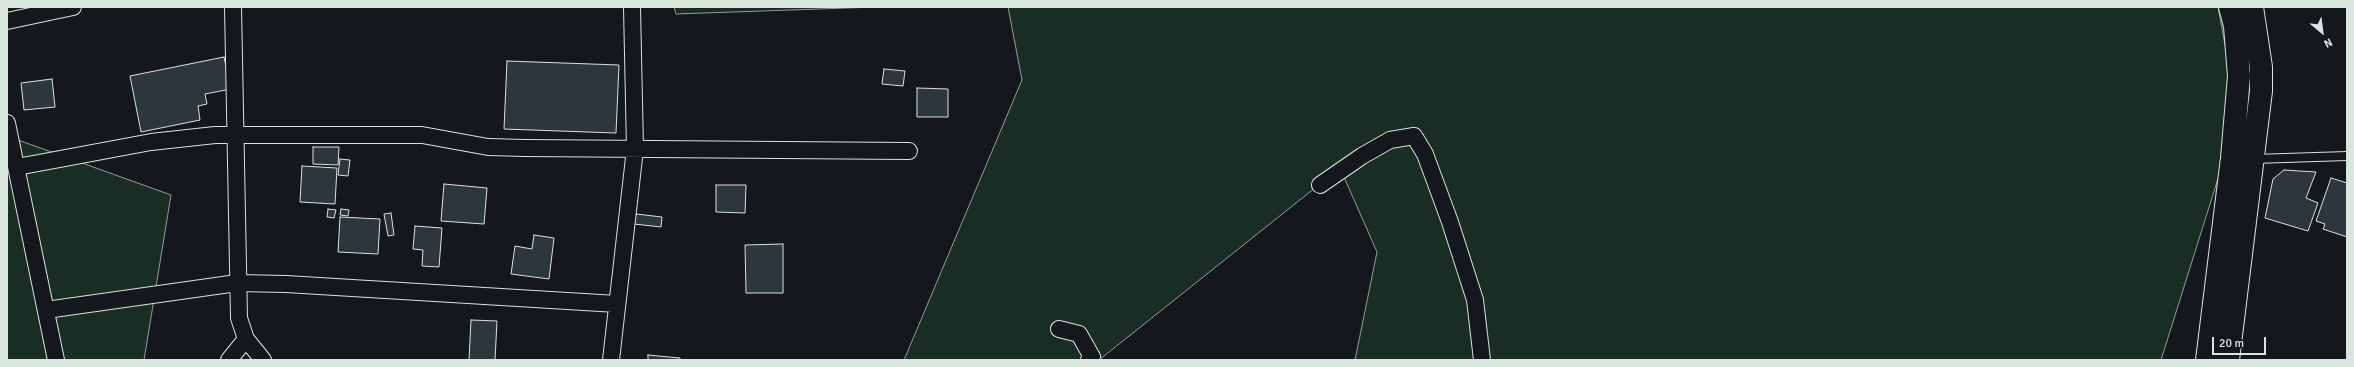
<!DOCTYPE html>
<style>
body{margin:0}
#map{position:relative;width:2354px;height:367px;overflow:hidden;background:#14181c;font-family:Signika,sans-serif}
canvas{display:block}
.frame{position:absolute;inset:0;border:8px solid #d8e6dc;pointer-events:none}
.north{position:absolute;left:2302px;top:12px;width:40px;height:40px;-webkit-text-stroke:3px #14181c;paint-order:stroke;rotate:151deg;font-size:11px;font-weight:700;line-height:16px;text-align:center;color:#d8e6dc}
.north::after{content:'';display:block;margin:auto;width:14px;height:18px;background:#d8e6dc;clip-path:polygon(50% 0,100% 100%,50% 72%,0 100%)}
.scale{position:absolute;left:2212px;top:337px;width:54px;height:18px;box-sizing:border-box;border:2px solid #d8e6dc;border-top:0;padding-left:5px;font-size:12px;line-height:14px;white-space:nowrap;color:#d8e6dc;-webkit-text-stroke:3px #14181c;paint-order:stroke}
</style>
<div id="map">
<canvas width="2354" height="367"></canvas>
<div class="frame"></div>
<div class="north">N</div>
<div class="scale">20 m</div>
</div>
<script>
const g = document.querySelector('canvas').getContext('2d');
g.lineJoin = 'round';
function fillPath(path, color) {
  g.fillStyle = color;
  g.fill(path, 'evenodd');
}
function poly(rows) {
  const path = new Path2D();
  for (const r of rows) {
    path.moveTo(r[0], r[1]);
    for (let i = 2; i < r.length; i += 2) path.lineTo(r[i], r[i + 1]);
  }
  return path;
}
function strokePath(path, color, width, dash) {
  g.strokeStyle = color;
  g.lineWidth = width;
  g.lineCap = dash ? 'butt' : 'round';
  g.setLineDash(dash || []);
  g.stroke(path);
}
const green = poly([
 [674,7,876,7,676,14,674,7],
 [1008,7,2218,7,2238,115,2161,360,1355,360,1377,252,1340,168,1099,360,904,360,1022,80,1008,7],
 [7,136,171,195,144,360,7,360,7,136]
]);
fillPath(green, '#1a2d24');
strokePath(green, '#939e99', 1);
const building = poly([
 [224,57,231,89,205,94,207,104,198,106,200,120,141,132,130,76,224,57],
 [507,61,619,65,616,133,504,129,507,61],
 [884,69,905,71,903,86,882,84,884,69],
 [52,79,55,107,24,110,21,83,52,79],
 [917,88,948,89,948,117,917,117,917,88],
 [313,147,339,147,338,165,313,164,313,147],
 [340,159,350,160,348,176,338,175,340,159],
 [302,166,337,168,335,204,300,202,302,166],
 [2284,170,2316,172,2306,198,2318,203,2308,231,2265,218,2273,179,2284,170],
 [2331,178,2347,183,2347,237,2323,229,2325,224,2316,221,2331,178],
 [444,184,487,188,484,224,441,221,444,184],
 [716,185,746,185,745,213,716,212,716,185],
 [328,209,336,210,334,218,327,217,328,209],
 [341,209,349,210,348,216,340,215,341,209],
 [391,213,394,235,388,236,384,214,391,213],
 [636,214,662,217,661,227,634,224,636,214],
 [340,217,380,219,378,254,338,252,340,217],
 [415,226,442,228,439,267,422,266,423,250,413,249,415,226],
 [534,235,554,238,549,279,511,274,515,246,532,249,534,235],
 [783,244,783,293,746,293,745,245,783,244],
 [471,320,497,321,495,360,469,360,471,320],
 [648,355,680,358,680,360,648,360,648,355]
]);
fillPath(building, '#2c363c');
strokePath(building, '#d8e6dc', 1);
const lane = poly([
 [2254,159,2347,156]
]);
const street = poly([
 [233,7,239,318,246,339,263,360],
 [7,21,73,7],
 [7,123,56,360],
 [17,167,151,142,215,135,422,135,488,147,525,148,909,151],
 [1320,185,1362,156,1390,140,1414,136,1425,154,1450,222,1475,300,1482,360],
 [46,310,237,283,286,284,617,304],
 [1059,329,1079,334,1092,357,1089,360],
 [229,360,246,339],
 [611,360,635,149,632,7]
]);
const secondary = poly([
 [2207,360,2232,158,2239,76,2235,26,2230,7],
 [2228,360,2261,91,2261,67,2252,7]
]);
strokePath(lane, '#d8e6dc', 10);
strokePath(street, '#d8e6dc', 18);
strokePath(secondary, '#d8e6dc', 24);
strokePath(lane, '#14181c', 8);
strokePath(street, '#14181c', 16);
strokePath(secondary, '#14181c', 22);
</script>
